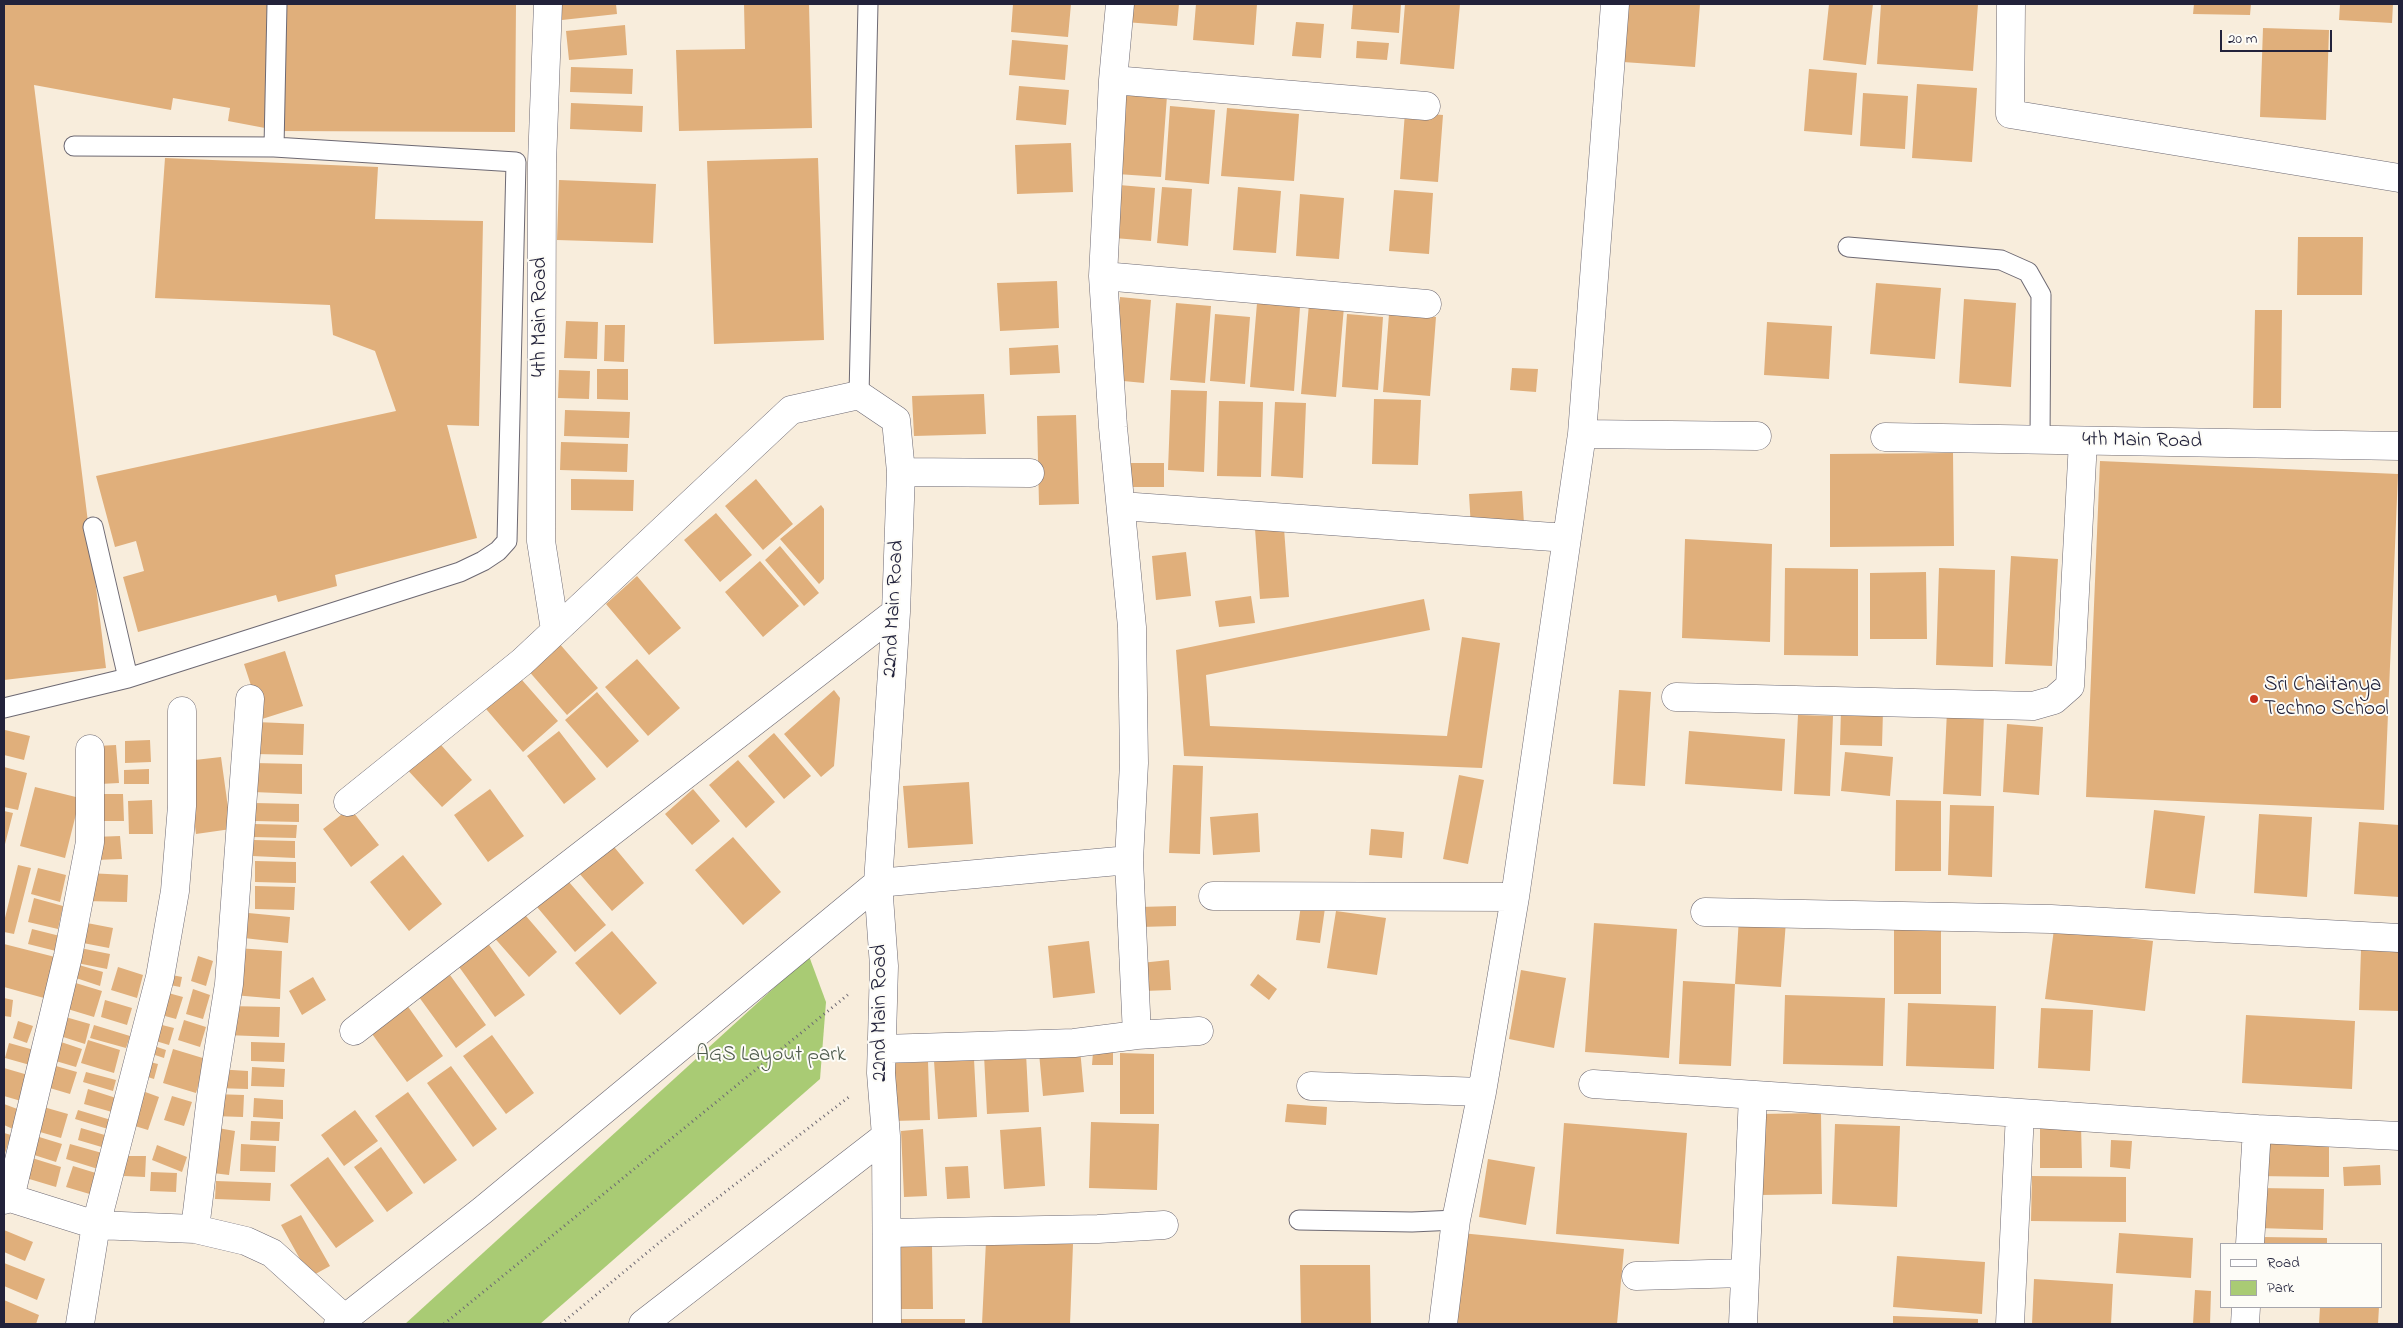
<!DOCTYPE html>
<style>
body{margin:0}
#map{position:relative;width:2403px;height:1328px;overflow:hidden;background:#f8eddc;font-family:"Indie Flower",sans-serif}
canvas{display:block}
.frame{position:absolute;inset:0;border:5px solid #22223b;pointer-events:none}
.legend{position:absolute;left:2220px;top:1243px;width:162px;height:65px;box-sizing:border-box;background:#fdfcf7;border:1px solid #a5a5ac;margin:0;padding:6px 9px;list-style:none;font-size:15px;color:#22223b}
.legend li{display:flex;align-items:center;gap:10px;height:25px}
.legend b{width:25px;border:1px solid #a5a5ac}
.scale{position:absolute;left:2220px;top:30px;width:112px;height:22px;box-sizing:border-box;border:2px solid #22223b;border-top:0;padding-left:6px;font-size:15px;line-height:18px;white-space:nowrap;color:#22223b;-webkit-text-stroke:4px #fdfcf7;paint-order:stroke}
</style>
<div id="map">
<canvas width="2403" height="1328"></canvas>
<div class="frame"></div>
<ul class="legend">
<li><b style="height:6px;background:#fff"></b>Road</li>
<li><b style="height:14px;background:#a9cb74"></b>Park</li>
</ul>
<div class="scale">20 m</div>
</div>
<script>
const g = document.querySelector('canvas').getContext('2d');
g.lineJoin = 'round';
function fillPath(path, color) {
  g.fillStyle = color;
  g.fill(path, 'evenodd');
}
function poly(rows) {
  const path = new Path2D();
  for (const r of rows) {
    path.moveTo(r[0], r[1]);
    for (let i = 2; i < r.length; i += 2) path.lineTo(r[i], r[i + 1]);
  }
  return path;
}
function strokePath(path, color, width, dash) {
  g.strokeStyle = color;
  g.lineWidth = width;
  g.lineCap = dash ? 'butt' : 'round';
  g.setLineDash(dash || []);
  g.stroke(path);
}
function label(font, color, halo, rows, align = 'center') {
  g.font = font + ' "Indie Flower",sans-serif';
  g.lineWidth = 4;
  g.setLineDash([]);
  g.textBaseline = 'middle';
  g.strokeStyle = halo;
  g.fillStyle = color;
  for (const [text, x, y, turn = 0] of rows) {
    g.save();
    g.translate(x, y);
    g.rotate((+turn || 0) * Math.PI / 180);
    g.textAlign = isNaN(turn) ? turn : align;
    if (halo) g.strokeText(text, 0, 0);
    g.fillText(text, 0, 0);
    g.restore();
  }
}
fillPath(poly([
 [809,956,826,1002,820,1079,540,1324,405,1324]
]), '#a9cb74');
fillPath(poly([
 [4,4,267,4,265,128,228,121,230,108,173,98,171,110,34,85,106,668,4,680],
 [280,4,516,4,515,132,279,131],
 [560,4,616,4,617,14,562,20],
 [744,4,809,4,812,128,679,131,676,50,745,49],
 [1013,4,1071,4,1068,37,1011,32],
 [1127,4,1179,4,1177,26,1125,22],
 [1196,4,1257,4,1254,45,1193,40],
 [1353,4,1401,4,1399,33,1351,29],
 [1405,4,1460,4,1454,69,1400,64],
 [1627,4,1700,4,1695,67,1623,62],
 [1829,4,1873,4,1866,65,1823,60],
 [1881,4,1978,4,1973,71,1877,64],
 [2194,4,2251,4,2250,15,2193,14],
 [2340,4,2393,4,2392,23,2339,20],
 [1296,22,1324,24,1321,58,1292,56],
 [625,25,627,55,569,60,566,31],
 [2263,28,2329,30,2326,120,2260,117],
 [1012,40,1068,45,1065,80,1009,75],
 [1357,41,1389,43,1387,60,1356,58],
 [571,67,633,69,632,94,570,92],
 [1809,69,1857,73,1852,135,1804,131],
 [1917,84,1977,88,1972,162,1912,158],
 [1019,86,1069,90,1066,125,1016,120],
 [1123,93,1167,96,1161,177,1117,174],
 [1863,93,1908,96,1905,149,1860,146],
 [571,103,643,106,642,132,570,129],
 [1170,106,1215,110,1209,184,1165,180],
 [1227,108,1299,114,1294,181,1221,176],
 [1405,112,1443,115,1438,182,1400,179],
 [1071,143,1073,192,1017,194,1015,145],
 [165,158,378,167,375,219,483,221,479,426,447,425,477,538,335,575,337,586,278,602,276,595,138,632,123,577,144,571,136,541,115,547,96,476,396,411,375,351,333,335,330,305,155,298],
 [818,158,824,340,714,344,707,161],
 [559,180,656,184,653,243,557,240],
 [1119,185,1155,188,1151,241,1114,238],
 [1162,187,1192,189,1188,246,1157,243],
 [1238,187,1281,191,1276,253,1233,250],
 [1394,190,1433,193,1429,254,1389,251],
 [1300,194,1344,198,1339,259,1296,256],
 [2298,237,2363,237,2362,295,2297,295],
 [1057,281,1059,328,1000,331,997,283],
 [1876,283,1941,288,1935,359,1870,354],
 [1120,297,1151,300,1144,383,1113,380],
 [1964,299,2016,303,2011,387,1959,383],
 [1176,303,1211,306,1205,383,1170,380],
 [1257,303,1300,307,1294,391,1250,387],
 [1309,304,1344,307,1336,397,1301,394],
 [2255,310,2282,310,2281,408,2253,408],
 [1215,314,1250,317,1245,384,1210,381],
 [1347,314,1383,317,1378,390,1342,387],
 [1389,314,1436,317,1430,396,1383,392],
 [566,321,598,322,597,359,564,358],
 [1767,322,1832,326,1829,379,1764,375],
 [605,325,625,325,624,362,604,361],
 [1058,345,1060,373,1010,375,1009,348],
 [1512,368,1538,369,1536,392,1510,390],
 [597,369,628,369,628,400,597,399],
 [559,370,590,371,589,399,558,398],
 [1171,390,1207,391,1204,472,1168,470],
 [984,394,986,434,914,436,912,396],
 [1374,399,1421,400,1418,465,1372,464],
 [1219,401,1263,402,1261,477,1217,476],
 [1275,402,1306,403,1303,478,1271,476],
 [565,410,630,412,629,438,564,436],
 [1076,415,1079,504,1039,505,1037,416],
 [561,442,628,444,627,472,560,470],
 [1953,453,1954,546,1830,547,1830,454],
 [2100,461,2398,474,2384,810,2086,797],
 [1122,463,1164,463,1164,487,1122,487],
 [571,479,634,480,633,511,571,510],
 [756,479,793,524,763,550,725,506],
 [1522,491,1524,524,1471,528,1469,494],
 [821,505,824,509,824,579,819,584,780,539],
 [716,513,752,555,720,582,684,540],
 [1284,528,1289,597,1260,599,1255,529],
 [1685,539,1772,544,1770,642,1682,638],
 [780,546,819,593,804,606,765,560],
 [1186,552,1191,596,1156,600,1152,556],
 [2011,556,2058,559,2052,666,2005,664],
 [760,561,799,606,763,637,725,592],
 [1785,568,1858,569,1858,656,1784,655],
 [1939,568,1995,570,1993,667,1936,665],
 [1926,572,1927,639,1870,639,1870,573],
 [637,576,681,628,649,655,606,604],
 [1251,596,1255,623,1219,627,1215,601],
 [1424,599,1430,630,1206,675,1210,726,1447,736,1462,637,1500,643,1482,768,1184,756,1176,650],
 [558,642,598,688,567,715,527,669],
 [285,651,303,706,262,719,244,664],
 [637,659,680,708,648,736,605,687],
 [515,672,558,721,523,752,480,702],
 [834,690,840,698,834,766,821,777,784,734],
 [1619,690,1651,692,1645,786,1613,784],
 [597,692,639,741,607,768,565,720],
 [1841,710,1883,711,1882,746,1840,745],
 [1947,711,1984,714,1981,796,1943,794],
 [1798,715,1833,716,1830,796,1794,794],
 [256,722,304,724,303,755,255,754],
 [2007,724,2043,727,2039,795,2003,792],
 [5,730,30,736,24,760,4,755],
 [559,731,596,779,564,804,527,756],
 [1689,731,1785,739,1782,791,1685,784],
 [774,733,811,776,784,799,748,756],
 [434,737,472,780,442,807,403,765],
 [150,740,151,762,125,763,125,741],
 [116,745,119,783,100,784,97,746],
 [1845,752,1893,757,1890,796,1841,791],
 [221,757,231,829,196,834,186,761],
 [738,760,775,802,746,828,709,785],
 [254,763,302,764,302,794,253,792],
 [1173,765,1203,766,1200,854,1169,853],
 [4,767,27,773,18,810,4,807],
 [149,769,149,784,124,784,124,770],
 [1459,775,1484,780,1468,864,1443,859],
 [969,782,973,844,908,848,903,786],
 [35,787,80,798,65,858,20,846],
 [490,789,524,836,488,862,454,815],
 [693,789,720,821,692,845,665,814],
 [93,794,123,794,124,821,94,821],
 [152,800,153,834,129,834,128,801],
 [1896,800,1941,801,1941,871,1895,871],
 [255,803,299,804,299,822,255,821],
 [1950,805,1994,806,1992,877,1948,875],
 [350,808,379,845,351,867,323,829],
 [2154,810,2205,816,2195,894,2145,888],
 [4,811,13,813,4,848],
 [1258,813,1260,852,1213,855,1210,817],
 [2259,814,2312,817,2307,897,2254,893],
 [2359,822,2399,825,2399,897,2354,894],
 [253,824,297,825,296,838,252,837],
 [1371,829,1404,832,1402,858,1369,855],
 [120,836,122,859,95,860,94,837],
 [605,836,644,883,612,911,572,865],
 [733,837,781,892,743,925,695,870],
 [253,840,295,841,295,858,252,856],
 [403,855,442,904,409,931,370,882],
 [255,861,296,862,296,883,255,882],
 [18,865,31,868,14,934,4,932,4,922],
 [38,868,66,875,60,902,31,894],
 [87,873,128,875,127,902,86,901],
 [563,875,606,925,575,952,532,901],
 [255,886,295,887,294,910,255,909],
 [34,898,63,906,58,929,28,922],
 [1301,905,1325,908,1320,943,1296,940],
 [1176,906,1176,926,1140,927,1139,907],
 [520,909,557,952,529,977,491,934],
 [1336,911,1386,918,1377,975,1327,968],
 [238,912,290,917,288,943,235,937],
 [1739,917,1786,921,1781,987,1735,984],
 [87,923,113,928,109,948,83,943],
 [1594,923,1677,929,1669,1058,1585,1052],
 [32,929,60,936,56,951,28,944],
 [2054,929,2153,941,2145,1011,2045,999],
 [1894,930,1941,930,1941,994,1894,994],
 [612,931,657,983,620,1015,575,963],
 [1089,941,1095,993,1053,998,1048,946],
 [487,942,525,995,495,1017,457,964],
 [4,944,55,957,44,998,4,987],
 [80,948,110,954,107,969,77,963],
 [236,948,282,951,280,999,233,995],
 [2361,950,2399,952,2399,1011,2359,1010],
 [198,956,213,961,206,986,191,981],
 [1169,960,1171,990,1144,991,1141,963],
 [79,965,103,972,100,986,76,978],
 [118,967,143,975,137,998,111,990],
 [1521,970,1566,978,1554,1048,1509,1039],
 [162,973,182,977,180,987,160,983],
 [1258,974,1277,989,1269,1000,1250,985],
 [450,975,486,1025,456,1048,419,997],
 [313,977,326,1000,302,1015,289,991],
 [69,981,102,991,94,1017,61,1007],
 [1683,981,1735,984,1731,1066,1679,1064],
 [193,989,210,995,203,1019,186,1014],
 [161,991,183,997,176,1019,154,1013],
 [1785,995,1885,998,1883,1066,1783,1064],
 [4,998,13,1000,11,1017,4,1016],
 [105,1000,132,1008,127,1025,101,1017],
 [404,1001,443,1056,407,1082,367,1027],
 [1908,1003,1996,1006,1994,1069,1906,1066],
 [226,1006,280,1007,279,1037,225,1035],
 [2041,1008,2093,1010,2090,1071,2038,1068],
 [2246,1015,2355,1021,2352,1089,2242,1083],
 [62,1016,90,1024,85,1044,57,1035],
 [184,1020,206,1027,200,1047,178,1040],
 [18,1021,33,1026,27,1043,13,1038],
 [154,1023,174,1028,169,1045,149,1039],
 [94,1025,130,1036,126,1048,90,1038],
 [492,1035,534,1093,506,1114,463,1056],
 [55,1040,82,1049,76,1067,49,1059],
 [88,1040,120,1050,114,1073,81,1063],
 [251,1042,285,1043,284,1062,251,1061],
 [9,1043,34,1050,30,1065,5,1058],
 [151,1045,166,1050,164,1058,149,1053],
 [173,1049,206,1059,196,1093,163,1083],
 [1080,1049,1084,1092,1043,1096,1039,1053],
 [1093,1052,1113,1052,1113,1065,1092,1065],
 [1026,1053,1029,1112,987,1114,984,1055],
 [1120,1053,1154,1054,1154,1114,1120,1114],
 [974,1059,977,1117,938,1119,934,1061],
 [142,1060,158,1064,154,1079,138,1074],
 [928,1062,930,1120,893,1121,892,1063],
 [49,1064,77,1072,70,1094,43,1086],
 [451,1066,497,1129,473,1147,427,1083],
 [252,1067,285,1069,284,1087,251,1086],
 [4,1068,28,1075,21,1101,4,1096],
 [216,1069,248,1071,248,1089,216,1088],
 [86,1072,116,1080,113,1091,83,1082],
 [88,1089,116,1098,112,1112,84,1104],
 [137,1089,159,1097,148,1130,125,1123],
 [408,1092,457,1160,424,1184,375,1116],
 [214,1094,244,1095,243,1117,213,1116],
 [172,1096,192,1102,184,1126,164,1120],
 [254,1098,283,1100,283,1119,253,1117],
 [4,1104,20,1110,13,1129,4,1125],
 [1287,1104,1327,1107,1326,1125,1285,1122],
 [40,1106,68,1114,61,1138,33,1130],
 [78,1110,111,1120,108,1129,75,1119],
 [355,1110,378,1141,344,1166,321,1135],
 [1821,1113,1822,1194,1761,1195,1759,1114],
 [251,1121,280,1122,279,1141,250,1140],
 [1091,1122,1159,1124,1157,1190,1089,1188],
 [1564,1123,1687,1133,1679,1244,1556,1234],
 [1835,1124,1900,1126,1897,1207,1832,1204],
 [2040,1124,2081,1124,2082,1168,2040,1168],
 [212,1127,235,1131,229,1175,205,1172],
 [1041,1127,1045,1186,1004,1189,1000,1130],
 [81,1128,108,1136,105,1148,78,1140],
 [923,1129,927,1196,904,1197,901,1131],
 [4,1133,11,1135,4,1156],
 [2257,1134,2329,1136,2329,1177,2256,1176],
 [36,1136,62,1144,56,1162,31,1154],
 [2111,1140,2132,1141,2130,1169,2110,1167],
 [70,1144,102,1153,98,1169,66,1159],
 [241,1144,276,1146,275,1172,240,1171],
 [157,1145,187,1157,182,1172,152,1160],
 [381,1147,413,1193,387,1212,354,1167],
 [125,1156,146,1156,145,1177,124,1176],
 [328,1157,374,1221,336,1248,290,1185],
 [32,1158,61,1167,56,1187,26,1178],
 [1488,1159,1535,1167,1526,1225,1479,1217],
 [2380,1165,2381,1185,2344,1186,2343,1167],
 [73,1166,99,1174,93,1195,66,1187],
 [968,1166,970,1198,947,1199,945,1167],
 [151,1172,177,1173,176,1192,150,1191],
 [2032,1176,2126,1177,2126,1222,2031,1221],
 [216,1181,271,1183,270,1201,215,1199],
 [2259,1188,2324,1189,2323,1230,2258,1228],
 [301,1215,330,1266,310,1277,281,1225],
 [4,1230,33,1242,25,1261,4,1252],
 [1461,1233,1624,1249,1617,1324,1453,1324],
 [2119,1233,2193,1238,2191,1278,2116,1273],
 [2262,1237,2327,1238,2327,1244,2262,1244],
 [986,1241,1073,1244,1070,1324,982,1324],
 [889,1246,932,1246,933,1309,890,1309],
 [1897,1256,1985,1262,1982,1314,1893,1307],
 [4,1263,45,1279,37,1300,4,1286],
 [1300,1265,1370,1265,1371,1324,1301,1324],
 [2034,1279,2113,1284,2111,1324,2032,1324],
 [2195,1290,2211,1291,2210,1324,2193,1324],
 [4,1300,39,1315,36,1324,4,1324],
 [2320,1307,2379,1307,2378,1324,2319,1324],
 [1893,1316,1978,1319,1978,1324,1893,1324],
 [895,1319,965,1319,965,1324,895,1324]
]), '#e0af7b');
const service = poly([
 [74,146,274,147],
 [1848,247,2001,260,2028,272,2041,295,2040,440],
 [859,395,868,4],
 [93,527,128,678],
 [4,708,128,678,460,572,483,561,498,551,507,541,516,162,274,147,277,4],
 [1299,1220,1412,1222,1456,1220]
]);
const minor = poly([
 [548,4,542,163,541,541,555,630],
 [2011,4,2010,114,2399,178],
 [1113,80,1426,106],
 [1103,276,1427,304],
 [1582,434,1757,436],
 [1885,437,2399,446],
 [901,472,1030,473],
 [1121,506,1567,538],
 [1676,697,2033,706,2054,700,2070,686,2083,441],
 [348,802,522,662,791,410,859,395,896,420,901,472,896,612,878,883,884,966,881,1073,886,1136,887,1324],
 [1213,896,1515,897],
 [1705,912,2051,919,2399,938],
 [354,1031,896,612],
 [1137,1035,1199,1031],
 [882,1049,1074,1043,1137,1035,1129,860,1134,763,1132,627,1113,427,1103,276,1113,80,1120,4],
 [1593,1084,2257,1129],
 [1311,1086,1482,1092],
 [10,1198,68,956,90,842,90,749],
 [4,1200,10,1198,96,1225,195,1229,246,1241,272,1253,345,1319],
 [195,1229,211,1097,229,984,250,699],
 [887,1233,1098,1229,1164,1225],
 [2250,1244,2257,1129,2399,1136],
 [1636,1276,1745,1273],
 [80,1324,96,1225,160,977,175,891,182,806,182,711],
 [338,1324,483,1210,878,883,1129,860],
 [643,1324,886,1136],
 [1443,1324,1456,1220,1482,1092,1515,897,1582,434,1615,4],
 [1743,1324,1753,1095],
 [2010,1324,2020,1113],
 [2245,1324,2246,1307]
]);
strokePath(service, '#6d6973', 21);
strokePath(minor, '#6d6973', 29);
strokePath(poly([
 [444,1324,850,993],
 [561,1324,660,1242,849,1097]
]), '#6d6973', 3, [1, 4]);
strokePath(service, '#fff', 19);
strokePath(minor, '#fff', 28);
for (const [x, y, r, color] of [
 [2254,699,5,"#c8321e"]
]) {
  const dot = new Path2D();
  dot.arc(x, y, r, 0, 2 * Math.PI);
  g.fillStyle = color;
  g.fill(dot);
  strokePath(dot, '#fdfcf7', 2);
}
label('21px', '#22223b', '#fdfcf7', [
 ["4th Main Road",542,317,-90],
 ["4th Main Road",2142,442,1],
 ["22nd Main Road",895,609,-87],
 ["22nd Main Road",882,1013,-90]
]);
label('21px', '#22223b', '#fdfcf7', [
 ["Sri Chaitanya",2264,687],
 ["Techno School",2264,711]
], 'left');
label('21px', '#515d4f', '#fdfcf7', [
 ["AGS Layout park",771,1057]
]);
</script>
